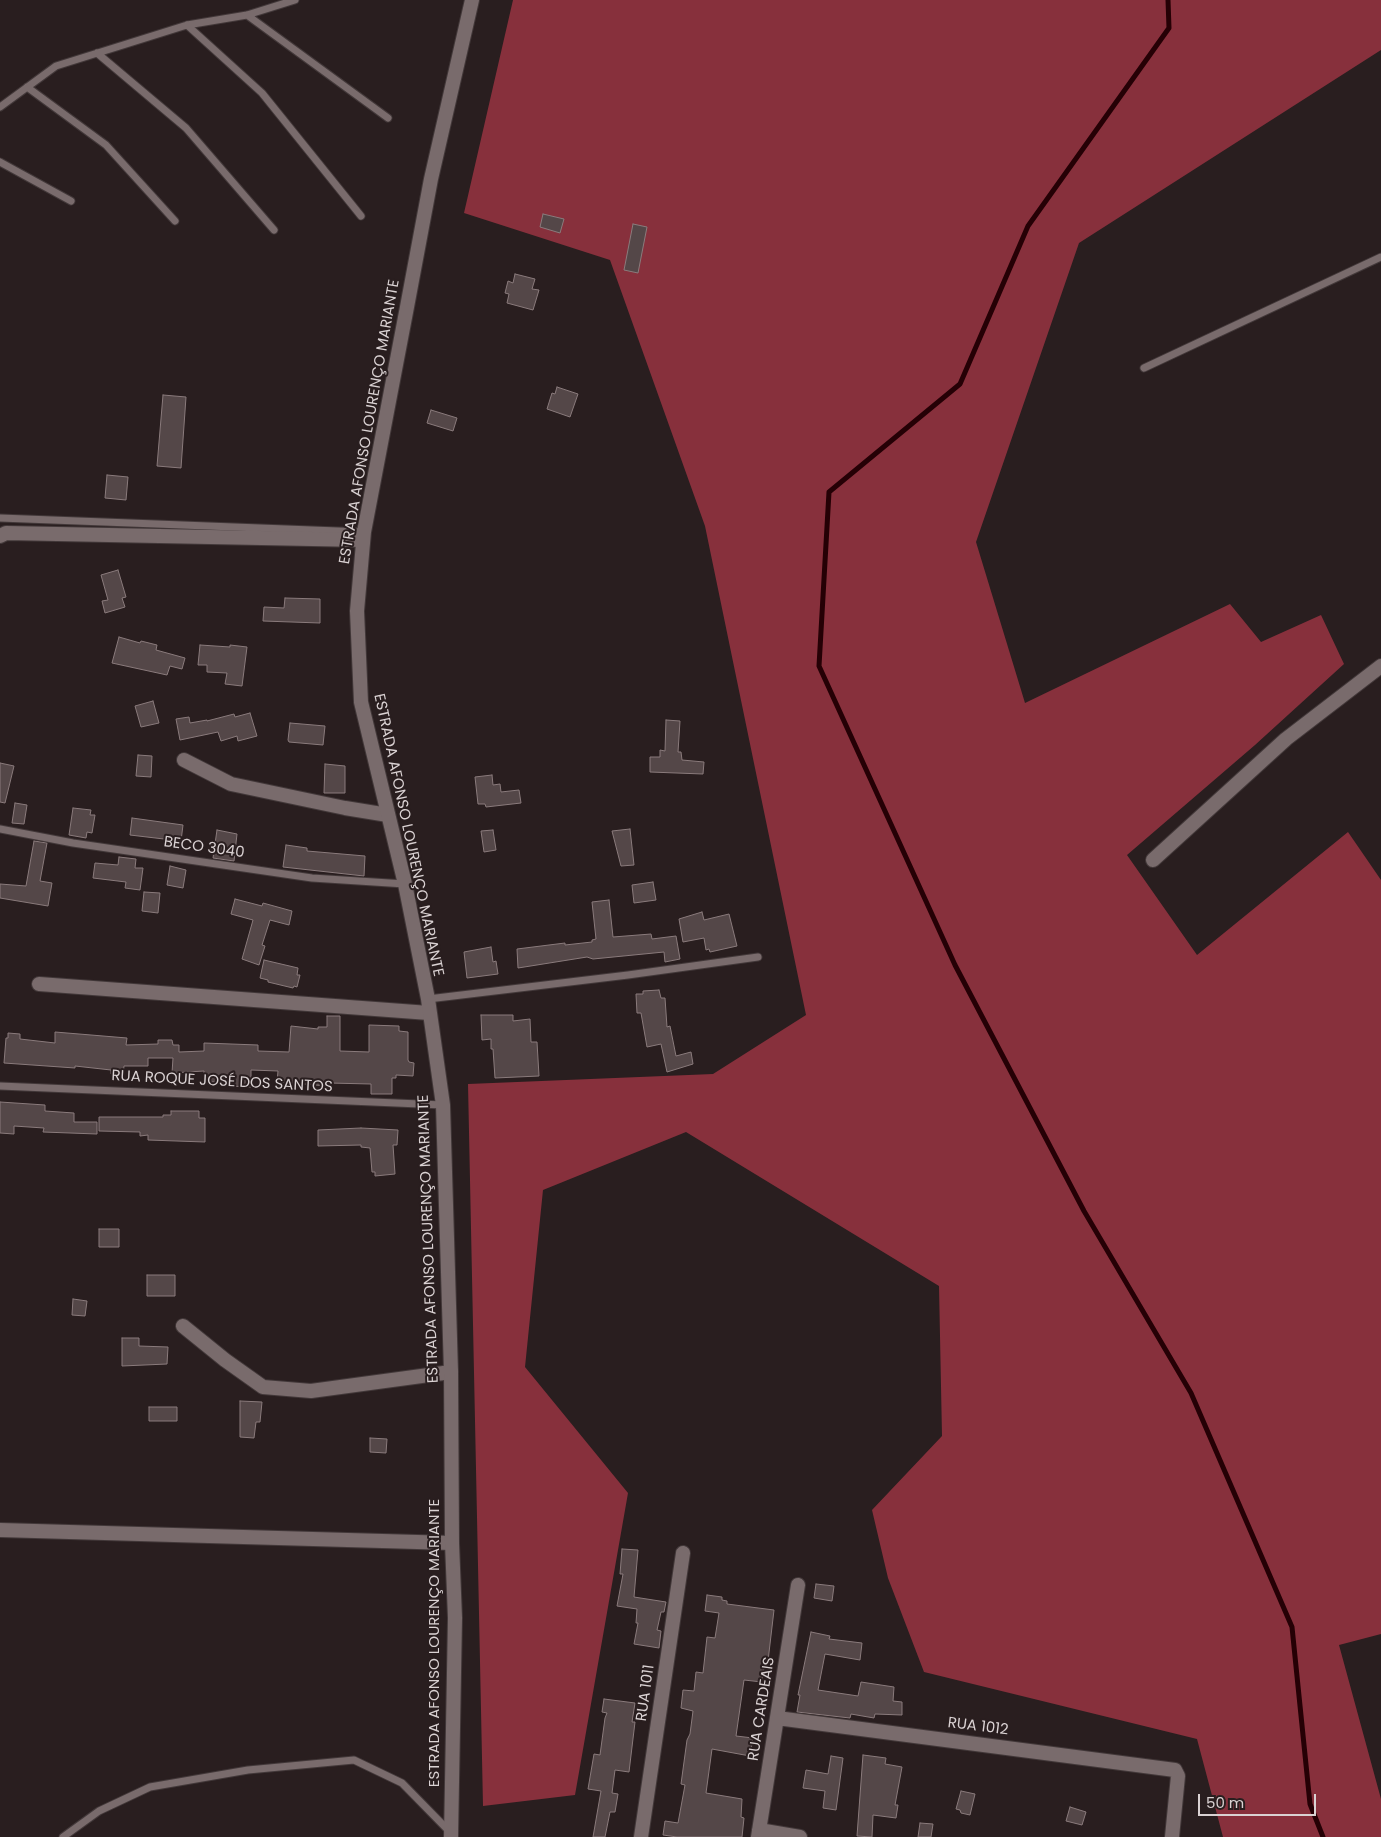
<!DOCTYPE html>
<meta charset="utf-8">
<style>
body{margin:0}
#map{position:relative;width:1381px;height:1837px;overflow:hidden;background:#291e1f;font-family:Poppins,sans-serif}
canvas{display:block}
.scale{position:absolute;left:1198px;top:1794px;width:118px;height:22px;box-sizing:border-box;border:2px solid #dad2d3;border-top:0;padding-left:6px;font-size:15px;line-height:18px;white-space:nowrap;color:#dad2d3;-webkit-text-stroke:4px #291e1f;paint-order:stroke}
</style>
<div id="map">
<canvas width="1381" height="1837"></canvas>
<div class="scale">50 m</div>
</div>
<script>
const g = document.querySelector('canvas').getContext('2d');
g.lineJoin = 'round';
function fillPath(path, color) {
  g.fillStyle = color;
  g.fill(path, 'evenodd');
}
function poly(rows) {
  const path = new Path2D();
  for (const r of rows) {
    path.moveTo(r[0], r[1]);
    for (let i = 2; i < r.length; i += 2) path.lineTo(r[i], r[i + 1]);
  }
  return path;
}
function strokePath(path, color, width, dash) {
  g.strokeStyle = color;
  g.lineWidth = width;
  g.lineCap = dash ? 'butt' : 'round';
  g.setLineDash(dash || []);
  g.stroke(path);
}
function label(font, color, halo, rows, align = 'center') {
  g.font = font + ' Poppins,sans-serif';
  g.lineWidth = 4;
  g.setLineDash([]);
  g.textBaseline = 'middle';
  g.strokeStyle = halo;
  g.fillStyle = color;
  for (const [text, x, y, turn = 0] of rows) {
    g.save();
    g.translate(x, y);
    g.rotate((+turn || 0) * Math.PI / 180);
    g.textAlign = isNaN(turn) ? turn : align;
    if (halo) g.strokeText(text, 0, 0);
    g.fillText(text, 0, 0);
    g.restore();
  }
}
fillPath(poly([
 [513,0,1381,0,1381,50,1079,243,976,542,1025,703,1230,604,1261,642,1321,615,1344,664,1255,745,1127,855,1197,955,1348,832,1381,880,1381,1634,1339,1645,1381,1799,1381,1837,1223,1837,1197,1739,924,1672,888,1578,872,1510,942,1436,939,1286,686,1132,543,1190,525,1367,628,1493,575,1795,483,1806,468,1084,713,1074,806,1015,705,526,610,260,464,213]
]), '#87303c');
strokePath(poly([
 [1168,0,1169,28,1028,226,960,384,829,492,819,666,955,965,1084,1211,1191,1393,1292,1627,1310,1804,1323,1837]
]), '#250005', 5);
const building = poly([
 [543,214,564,219,560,233,540,227,543,214],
 [633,224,647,227,638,273,624,270,633,224],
 [515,274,535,279,532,289,539,290,533,310,507,303,509,294,505,293,508,281,513,283,515,274],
 [557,387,578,394,570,417,547,409,552,393,555,394,557,387],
 [163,395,186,397,181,468,157,466,163,395],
 [431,410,457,418,453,431,427,423,431,410],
 [107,475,128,477,126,500,105,498,107,475],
 [118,570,126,597,122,598,125,607,105,613,102,601,108,600,101,575,118,570],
 [285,598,320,599,320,623,263,621,264,607,284,608,285,598],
 [119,637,140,643,141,641,157,645,156,650,185,658,182,669,170,666,167,675,112,663,119,637],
 [200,645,230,647,230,645,247,647,242,686,225,684,227,673,207,672,207,665,198,665,200,645],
 [153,701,159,723,141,727,135,706,153,701],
 [250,713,257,736,238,741,237,736,221,741,218,732,180,740,176,719,189,717,190,723,207,720,207,721,234,714,235,717,250,713],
 [666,720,680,721,678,752,681,752,682,760,704,762,703,774,650,772,650,757,660,757,660,750,665,751,666,720],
 [290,723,325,726,323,745,289,742,288,740,290,723],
 [138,755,152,756,151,777,136,776,138,755],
 [0,763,14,766,5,803,0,802,0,763],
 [325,764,345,766,345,793,324,793,325,764],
 [492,775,493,785,500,784,501,792,519,790,521,803,486,807,485,804,478,804,475,777,492,775],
 [15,803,27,805,24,824,12,823,15,803],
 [73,808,91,810,90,815,95,815,92,833,87,832,86,838,69,835,73,808],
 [132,818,183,825,181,841,130,835,132,818],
 [630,829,634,865,621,866,612,831,630,829],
 [217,830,237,834,234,861,213,858,217,830],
 [493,830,496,850,484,852,481,831,493,830],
 [34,841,47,843,40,881,52,883,48,906,0,898,0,884,26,886,34,841],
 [286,845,307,848,307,851,365,856,364,876,283,867,286,845],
 [119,857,136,859,135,868,143,868,140,890,125,888,126,882,93,878,95,863,118,865,119,857],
 [170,866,186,870,183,888,167,885,170,866],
 [653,882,656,900,634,903,632,885,653,882],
 [144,892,160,893,158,913,142,911,144,892],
 [235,899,262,906,263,903,292,911,289,925,270,920,262,945,265,946,259,965,242,959,253,920,231,914,235,899],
 [609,900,613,937,651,934,652,939,676,936,680,959,665,962,664,952,593,959,587,957,518,968,517,949,565,943,565,945,592,942,592,940,596,939,592,902,609,900],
 [702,912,704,920,729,914,737,946,710,952,709,949,706,950,704,938,683,942,679,919,702,912],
 [491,947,493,962,496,961,498,974,467,978,464,952,491,947],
 [264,960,298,968,297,975,300,975,297,987,294,986,293,988,268,982,268,980,260,978,264,960],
 [659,990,661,998,665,998,667,1027,670,1026,676,1056,691,1052,693,1064,667,1072,661,1044,647,1047,641,1013,637,1013,636,994,643,994,643,991,659,990],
 [481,1015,513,1015,513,1021,530,1019,531,1042,537,1042,539,1076,495,1078,493,1049,491,1049,491,1039,482,1040,481,1015],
 [327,1016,340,1016,340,1051,369,1052,369,1025,399,1026,399,1031,408,1032,408,1060,409,1062,414,1063,413,1076,396,1075,396,1078,392,1078,392,1094,371,1094,371,1084,329,1083,328,1086,277,1082,278,1071,251,1070,251,1087,230,1086,230,1082,204,1082,204,1071,172,1073,173,1058,148,1058,148,1066,124,1066,123,1076,111,1074,111,1070,75,1066,75,1068,4,1063,6,1038,8,1038,8,1033,20,1034,20,1039,55,1043,55,1032,127,1038,126,1045,158,1044,158,1040,172,1040,173,1045,179,1045,179,1052,204,1051,204,1043,258,1045,258,1051,289,1052,291,1026,318,1029,318,1027,327,1027,327,1016],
 [0,1102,45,1105,45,1111,74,1113,74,1122,97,1122,97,1134,43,1132,44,1128,14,1126,14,1134,0,1133,0,1102],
 [171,1111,199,1111,199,1118,205,1118,205,1142,148,1140,148,1135,140,1136,140,1132,99,1131,99,1117,163,1117,163,1115,171,1115,171,1111],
 [361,1128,398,1130,397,1145,393,1145,395,1174,375,1176,375,1172,372,1172,370,1148,361,1147,361,1145,318,1146,318,1130,361,1128],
 [99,1229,119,1229,119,1247,99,1247,99,1229],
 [147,1275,175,1275,175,1296,147,1296,147,1275],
 [73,1299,87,1301,85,1316,72,1315,73,1299],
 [122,1338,139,1338,139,1346,168,1347,167,1364,122,1366,122,1338],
 [240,1401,262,1402,260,1422,256,1422,254,1438,240,1437,240,1401],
 [149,1407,177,1407,177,1421,149,1421,149,1407],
 [370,1438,387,1439,386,1453,370,1452,370,1438],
 [622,1549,638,1550,634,1597,666,1602,664,1612,661,1612,657,1630,661,1631,659,1648,634,1644,638,1623,636,1623,637,1609,617,1606,623,1574,620,1574,622,1549],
 [816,1584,834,1586,832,1601,814,1598,816,1584],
 [707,1595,722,1597,722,1600,727,1601,727,1604,774,1610,768,1661,765,1661,762,1682,744,1680,736,1736,753,1738,750,1756,712,1749,706,1793,742,1799,741,1817,744,1818,742,1837,677,1837,663,1835,665,1821,678,1823,685,1785,681,1784,687,1740,690,1734,693,1711,681,1708,683,1690,694,1691,696,1672,703,1673,707,1637,715,1638,719,1613,705,1611,707,1595],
 [811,1632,830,1636,829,1639,862,1643,860,1660,825,1654,818,1690,858,1696,861,1682,894,1687,893,1701,902,1702,902,1715,875,1714,874,1718,851,1714,850,1718,797,1712,800,1695,798,1695,811,1632],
 [604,1699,635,1703,632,1722,635,1722,629,1772,615,1770,612,1793,618,1794,615,1812,610,1812,605,1837,593,1837,601,1791,588,1789,594,1754,600,1755,605,1718,607,1713,602,1712,604,1699],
 [863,1755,886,1758,885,1764,902,1767,895,1805,898,1805,896,1818,873,1815,872,1837,857,1836,863,1755],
 [831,1756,843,1758,836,1810,823,1808,825,1791,803,1788,806,1770,828,1774,831,1756],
 [961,1791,975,1794,970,1815,961,1813,960,1810,956,1809,961,1791],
 [1070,1807,1086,1812,1082,1825,1066,1821,1070,1807],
 [920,1823,933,1824,931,1837,918,1837,920,1823]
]);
fillPath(building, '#544748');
strokePath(building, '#8a7b7c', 1);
const service = poly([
 [247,15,388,118],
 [187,25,262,93,361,216],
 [97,53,186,128,274,230],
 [27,87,106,145,175,221],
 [0,107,56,66,187,25,247,15,295,0],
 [0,162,71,201],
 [1144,368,1381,257],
 [0,518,364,532],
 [0,829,73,843,312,878,405,884],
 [428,999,628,975,758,957],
 [0,1086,443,1105],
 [63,1837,99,1811,150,1787,248,1770,354,1760,402,1783,451,1833]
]);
const minor = poly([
 [0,536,6,533,363,540],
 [184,760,231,784,345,808,388,815],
 [1153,860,1286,739,1381,666],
 [39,984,429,1013],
 [183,1326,225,1360,263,1387,311,1391,451,1372],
 [0,1530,452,1543],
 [777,1718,1175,1770,1178,1776,1172,1837],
 [759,1830,800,1837],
 [641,1837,683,1553],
 [758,1837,798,1585]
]);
const secondary = poly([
 [451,1837,455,1618,452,1543,451,1372,443,1105,428,999,405,884,361,702,357,611,364,532,407,307,431,179,472,0]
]);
strokePath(service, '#423839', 9);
strokePath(minor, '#423839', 16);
strokePath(secondary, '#423839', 16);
strokePath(service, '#796b6c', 7);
strokePath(minor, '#796b6c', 14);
strokePath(secondary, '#796b6c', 14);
label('15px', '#dad2d3', '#291e1f', [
 ["ESTRADA AFONSO LOURENÇO MARIANTE",370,422,-80],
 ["ESTRADA AFONSO LOURENÇO MARIANTE",408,835,78],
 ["BECO 3040",204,848,8],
 ["RUA ROQUE JOSÉ DOS SANTOS",222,1082,3],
 ["ESTRADA AFONSO LOURENÇO MARIANTE",429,1239,-92],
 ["ESTRADA AFONSO LOURENÇO MARIANTE",435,1643,-90],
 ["RUA 1011",646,1693,-82],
 ["RUA CARDEAIS",762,1709,-81],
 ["RUA 1012",978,1727,7]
]);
</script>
